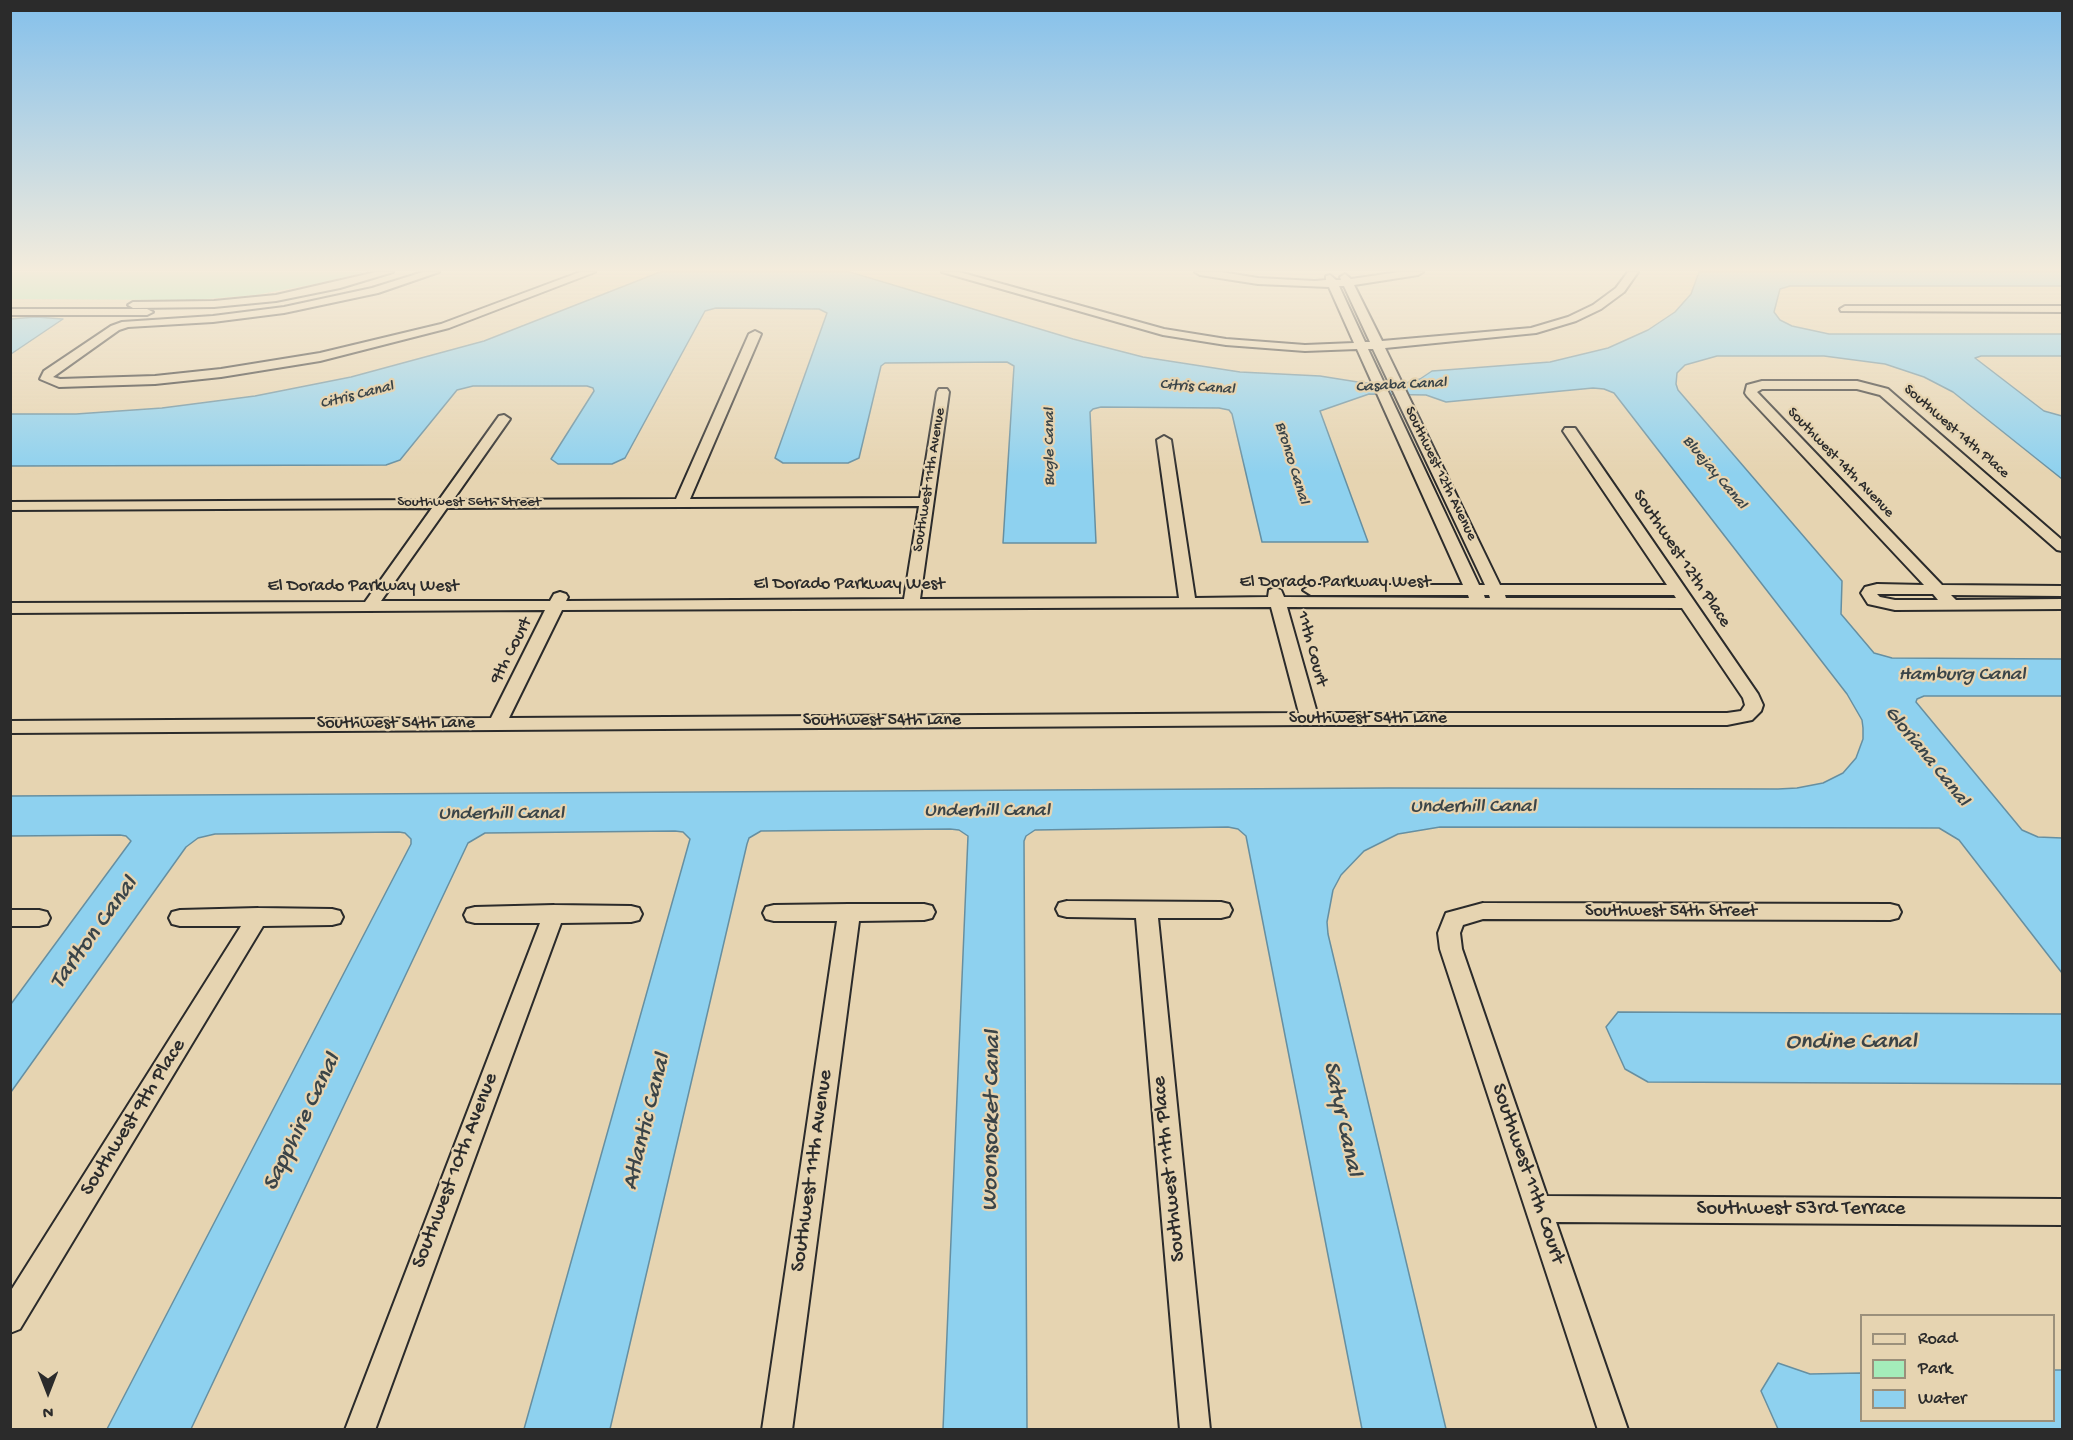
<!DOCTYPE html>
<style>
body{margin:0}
#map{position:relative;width:2073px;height:1440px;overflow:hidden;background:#e6d4b1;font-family:"Gochi Hand",sans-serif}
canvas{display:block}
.frame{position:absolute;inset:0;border:12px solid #2b2b2b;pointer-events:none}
.legend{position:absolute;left:1860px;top:1314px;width:195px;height:108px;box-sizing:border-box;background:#e6d4b1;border:2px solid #9b907b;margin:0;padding:8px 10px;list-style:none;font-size:18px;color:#2b2b2b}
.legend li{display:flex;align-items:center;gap:12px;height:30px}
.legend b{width:30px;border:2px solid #9b907b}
.north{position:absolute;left:18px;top:1362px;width:60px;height:60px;-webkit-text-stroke:4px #e6d4b1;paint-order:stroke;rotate:180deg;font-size:16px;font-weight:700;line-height:24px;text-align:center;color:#2b2b2b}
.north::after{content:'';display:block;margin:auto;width:21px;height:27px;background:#2b2b2b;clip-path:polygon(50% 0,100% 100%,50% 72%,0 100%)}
</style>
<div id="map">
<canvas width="2073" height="1440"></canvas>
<div class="frame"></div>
<ul class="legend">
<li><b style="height:8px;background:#e6d4b1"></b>Road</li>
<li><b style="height:16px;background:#a4ecba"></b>Park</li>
<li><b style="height:16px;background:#8ed1ef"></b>Water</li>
</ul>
<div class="north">N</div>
</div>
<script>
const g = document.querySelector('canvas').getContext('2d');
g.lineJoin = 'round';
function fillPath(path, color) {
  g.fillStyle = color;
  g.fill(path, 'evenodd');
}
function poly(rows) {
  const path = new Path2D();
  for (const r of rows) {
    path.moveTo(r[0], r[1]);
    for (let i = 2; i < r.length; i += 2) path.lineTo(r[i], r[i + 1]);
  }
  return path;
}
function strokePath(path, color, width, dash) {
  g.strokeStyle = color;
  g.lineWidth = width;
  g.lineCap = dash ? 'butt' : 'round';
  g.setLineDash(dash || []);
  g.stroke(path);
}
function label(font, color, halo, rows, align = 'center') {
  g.font = font + ' "Gochi Hand",sans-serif';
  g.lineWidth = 4.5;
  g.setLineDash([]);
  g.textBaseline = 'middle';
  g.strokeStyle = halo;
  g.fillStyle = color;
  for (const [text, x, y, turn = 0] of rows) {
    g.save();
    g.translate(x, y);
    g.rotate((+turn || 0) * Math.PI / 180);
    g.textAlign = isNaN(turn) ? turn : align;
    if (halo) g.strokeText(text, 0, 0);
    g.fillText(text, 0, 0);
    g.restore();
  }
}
fillPath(poly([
 [11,272,364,272,326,282,255,295,194,300,11,299]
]), '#a4ecba');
const water = poly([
 [660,272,850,272,1073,339,1143,357,1240,372,1320,376,1364,383,1406,383,1420,379,1432,371,1550,362,1608,348,1648,330,1675,312,1691,294,1699,272,2062,272,2062,286,1790,286,1780,289,1774,312,1780,320,1792,326,1829,334,2062,334,2062,356,1981,356,1975,358,2044,411,2062,416,2062,479,1953,392,1924,377,1885,364,1824,356,1717,356,1685,365,1677,373,1676,384,1678,390,1842,581,1841,614,1874,653,1892,658,2062,659,2062,696,1924,696,1917,699,1916,702,2022,830,2038,837,2062,838,2062,973,1959,840,1939,828,1440,827,1398,834,1364,851,1341,875,1333,890,1327,922,1328,934,1446,1429,1362,1429,1246,836,1238,829,1228,827,1035,830,1026,836,1024,841,1027,1429,943,1429,968,836,959,830,950,829,761,831,749,838,747,844,610,1429,524,1429,690,839,683,832,675,831,485,833,468,843,191,1429,107,1429,411,844,411,839,405,833,399,832,215,834,198,838,186,847,11,1092,11,1004,131,841,126,836,120,835,11,836,11,796,1389,788,1778,789,1797,788,1823,783,1843,773,1856,758,1863,739,1863,728,1862,720,1847,694,1614,393,1604,389,1593,388,1446,402,1426,395,1369,394,1320,411,1368,542,1262,542,1232,414,1229,410,1219,408,1101,407,1093,409,1090,412,1096,543,1003,543,1014,366,1007,362,885,363,881,366,859,458,848,463,783,463,775,458,827,313,819,309,716,308,705,311,625,458,612,464,558,464,551,459,594,391,593,388,587,386,473,386,457,390,400,460,386,465,11,466,11,414,76,414,162,408,255,396,351,377,484,341,660,272],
 [36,317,63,319,11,354,11,319,36,317],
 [1618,1012,2062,1014,2062,1084,1648,1082,1625,1069,1606,1027,1618,1012],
 [1778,1363,1810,1374,1861,1373,1862,1420,2054,1420,2054,1370,2062,1370,2062,1429,1778,1429,1761,1391,1778,1363]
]);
fillPath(water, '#8ed1ef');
strokePath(water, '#668fa1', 1.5);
const minor = poly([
 [376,272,393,272,340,288,276,301,214,307,133,308,128,305,133,302,214,301,276,295,376,272],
 [423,272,439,272,378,293,284,313,213,322,128,327,119,330,53,377,60,379,155,376,221,369,320,353,441,324,580,272,595,272,449,328,320,361,221,377,155,384,59,387,40,379,44,371,111,326,122,322,213,316,284,307,372,288,423,272],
 [942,272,959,272,1164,329,1226,339,1305,345,1354,343,1329,287,1258,284,1200,275,1195,272,1221,272,1258,278,1315,281,1326,280,1326,276,1330,275,1336,280,1341,280,1340,277,1345,274,1351,279,1399,272,1423,272,1418,275,1354,285,1382,341,1531,328,1568,317,1593,305,1616,288,1628,272,1638,272,1624,292,1601,309,1576,321,1536,333,1385,348,1500,585,1667,585,1563,431,1565,428,1575,428,1758,694,1763,705,1761,711,1752,720,1727,725,1310,725,10,733,10,721,491,718,545,610,10,613,10,603,365,602,432,508,10,510,10,502,439,500,499,416,504,415,510,419,453,500,676,499,749,334,755,331,761,334,690,499,920,498,937,392,939,389,947,389,949,392,920,599,1179,598,1157,440,1164,436,1171,440,1195,598,1268,597,1269,590,1275,588,1281,590,1284,597,1469,598,1468,595,1311,595,1303,590,1311,585,1463,585,1357,349,1305,351,1226,345,1163,335,942,272],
 [1339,286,1344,286,1370,342,1365,342,1339,286],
 [1368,349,1373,349,1485,585,1479,585,1368,349],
 [919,506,904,599,566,601,568,597,566,594,560,592,554,594,550,601,381,601,447,508,919,506],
 [1484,595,1489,595,1490,598,1485,598,1484,595],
 [1505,595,1674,595,1676,598,1506,598,1505,595],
 [1271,607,1299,713,509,718,562,610,1271,607],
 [1287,607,1682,608,1743,698,1745,705,1741,711,1727,713,1317,713,1287,607],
 [1845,306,2062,306,2062,312,1841,311,1840,309,1845,306],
 [10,309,147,309,153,312,147,315,10,315,10,309],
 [1762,381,1857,381,1888,389,2062,540,2062,551,2057,550,1880,395,1857,389,1762,389,1757,392,1942,585,2062,586,2062,596,1951,595,1956,600,2062,599,2062,609,1895,610,1868,604,1861,593,1865,587,1877,584,1924,585,1747,396,1745,393,1747,385,1762,381],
 [1877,594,1933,594,1938,600,1895,600,1880,597,1877,594],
 [1067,901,1221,902,1229,904,1232,910,1229,916,1221,918,1158,918,1210,1430,1180,1430,1136,918,1067,917,1059,915,1056,909,1059,903,1067,901],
 [1483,903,1890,904,1898,906,1901,912,1898,918,1890,920,1483,919,1463,925,1460,933,1462,949,1547,1196,2062,1199,2062,1225,1556,1222,1628,1430,1598,1430,1440,949,1438,933,1446,913,1483,903],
 [849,904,924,904,932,906,935,912,932,918,924,920,859,921,792,1430,762,1430,837,921,774,921,766,919,763,913,766,907,774,905,849,904],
 [554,905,631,906,639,908,642,914,639,920,631,922,561,923,375,1430,345,1430,540,923,475,923,467,921,464,915,467,909,475,907,554,905],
 [258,908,332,909,340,911,343,917,340,923,332,925,263,926,20,1329,10,1333,10,1292,241,926,180,926,172,924,169,918,172,912,180,910,258,908],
 [10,910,39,910,47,912,50,918,47,924,39,926,10,926,10,910]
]);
strokePath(minor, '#2b2b2b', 4);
fillPath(minor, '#e6d4b1');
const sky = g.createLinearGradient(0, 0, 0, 474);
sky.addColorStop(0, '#84c0eb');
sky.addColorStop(0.57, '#f4ecdc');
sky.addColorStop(1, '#f4ecdc00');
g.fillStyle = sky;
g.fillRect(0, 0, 2073, 474);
label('15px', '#2b2b2b', '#e6d4b1', [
 ["Southwest 14th Place",1956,432,41],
 ["Southwest 14th Avenue",1840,463,46],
 ["Southwest 12th Avenue",1440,474,64],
 ["Southwest 11th Avenue",930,480,-81],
 ["Southwest 56th Street",469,503]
]);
label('italic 16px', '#3a4448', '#e6d4b1', [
 ["Casaba Canal",1401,386,-3],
 ["Citris Canal",1197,388,4],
 ["Citris Canal",357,396,-14],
 ["Bugle Canal",1051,447,-90],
 ["Bronco Canal",1291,463,73],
 ["Bluejay Canal",1714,473,50]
]);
label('18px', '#2b2b2b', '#e6d4b1', [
 ["Southwest 12th Place",1681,559,56],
 ["El Dorado Parkway West",1335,583],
 ["El Dorado Parkway West",849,585],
 ["El Dorado Parkway West",363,587],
 ["11th Court",1311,649,75],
 ["9th Court",512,651,-63],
 ["Southwest 54th Lane",1368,719],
 ["Southwest 54th Lane",882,721],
 ["Southwest 54th Lane",396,724],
 ["Southwest 54th Street",1671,912]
]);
label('italic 20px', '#3a4448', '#e6d4b1', [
 ["Hamburg Canal",1962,676],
 ["Gloriana Canal",1926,757,51],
 ["Underhill Canal",1473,808],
 ["Underhill Canal",987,812],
 ["Underhill Canal",501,815]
]);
label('21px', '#2b2b2b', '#e6d4b1', [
 ["Southwest 9th Place",134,1118,-58],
 ["Southwest 11th Place",1170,1169,-96],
 ["Southwest 10th Avenue",456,1171,-69],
 ["Southwest 11th Avenue",813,1171,-82],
 ["Southwest 11th Court",1527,1174,71],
 ["Southwest 53rd Terrace",1801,1210]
]);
label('italic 24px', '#3a4448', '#e6d4b1', [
 ["Tarlton Canal",95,934,-54],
 ["Ondine Canal",1851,1043],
 ["Satyr Canal",1341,1119,78],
 ["Woonsocket Canal",993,1121,-89],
 ["Atlantic Canal",648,1122,-76],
 ["Sapphire Canal",303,1123,-64]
]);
</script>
